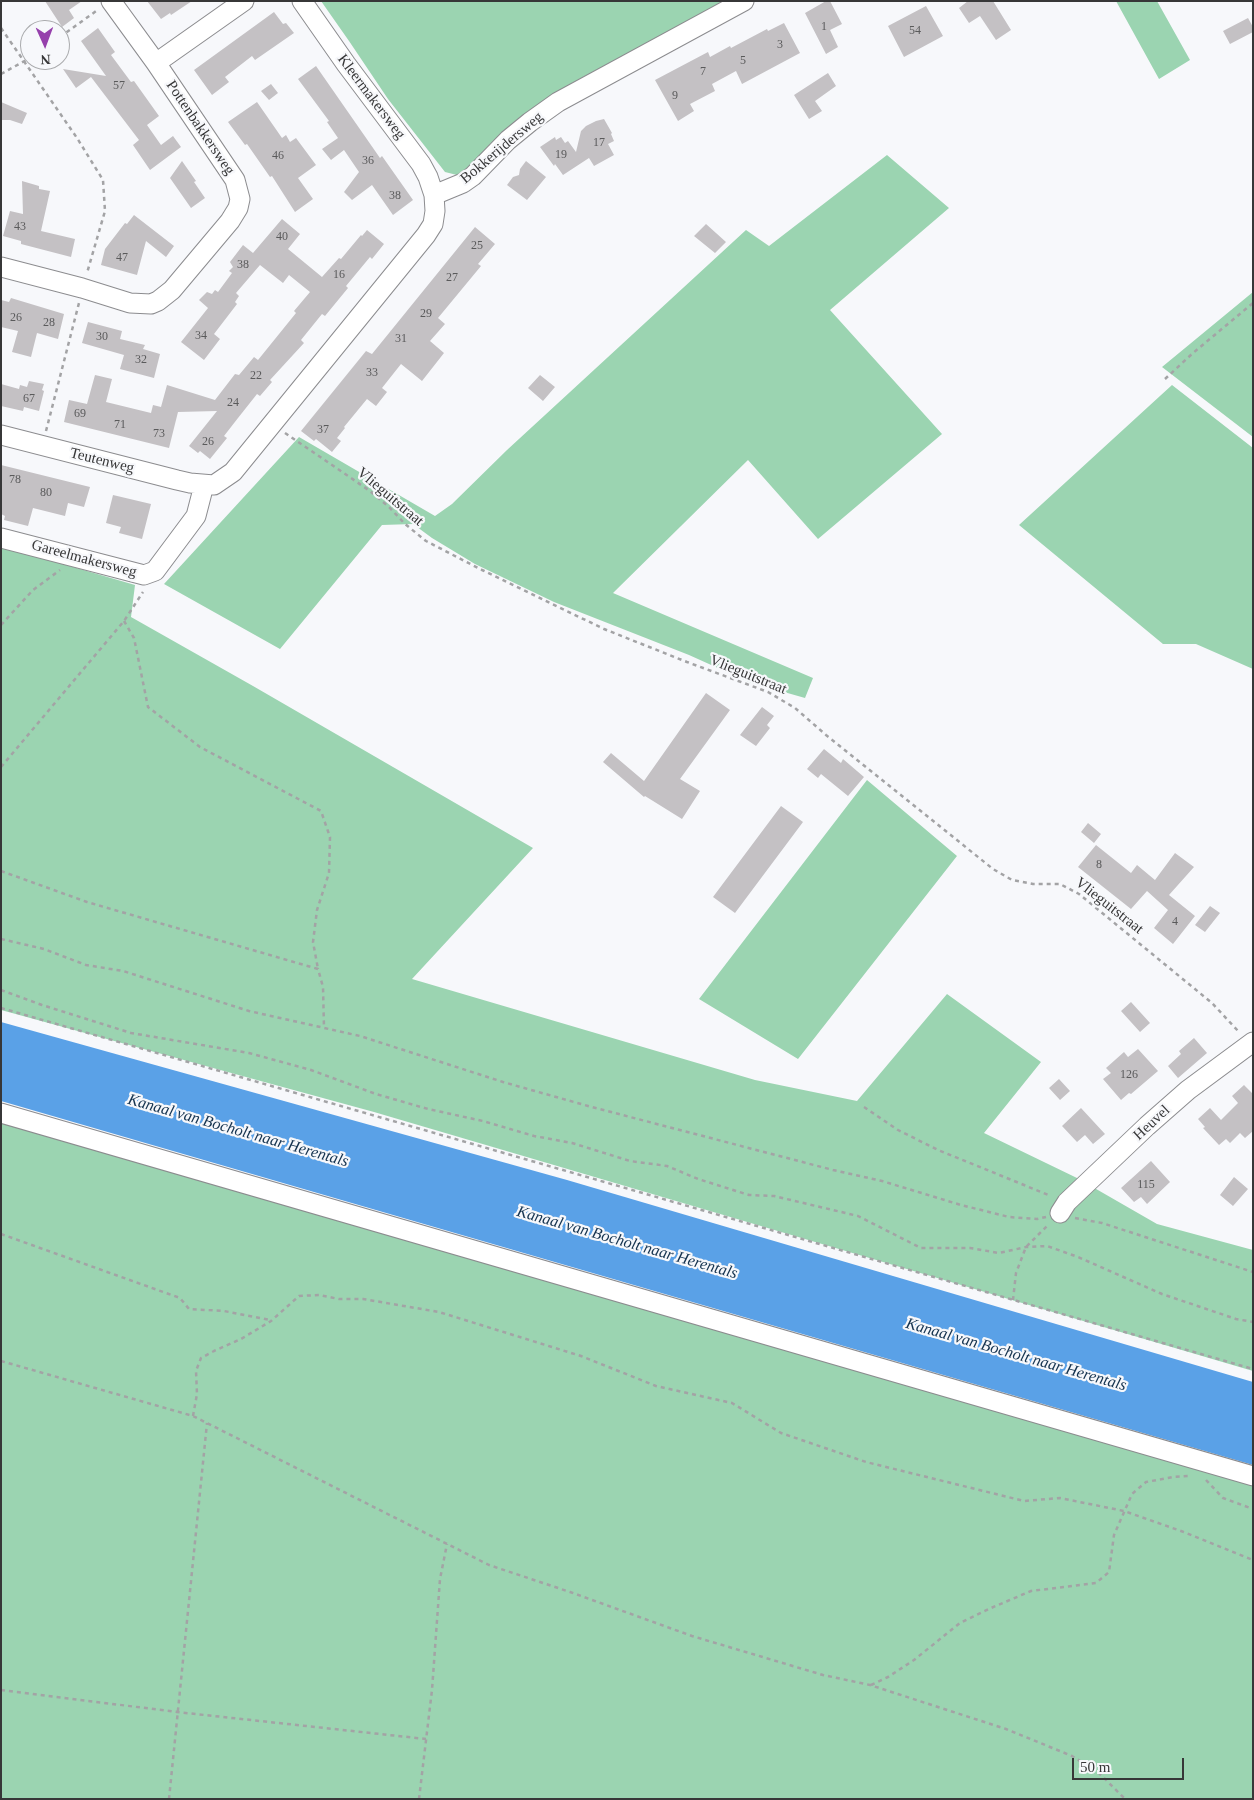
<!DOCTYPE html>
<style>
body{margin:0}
#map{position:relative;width:1254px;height:1800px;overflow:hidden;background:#f7f8fb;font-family:Georgia,serif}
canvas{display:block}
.frame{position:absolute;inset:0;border:2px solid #373738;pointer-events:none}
.north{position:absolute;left:20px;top:20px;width:50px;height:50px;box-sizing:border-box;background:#f7f8fb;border:1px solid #aaabad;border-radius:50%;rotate:178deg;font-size:14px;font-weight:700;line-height:20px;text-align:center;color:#373738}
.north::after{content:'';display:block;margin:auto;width:18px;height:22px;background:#9640ac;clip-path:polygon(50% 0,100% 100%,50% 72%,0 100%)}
.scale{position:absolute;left:1072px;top:1758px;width:112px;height:22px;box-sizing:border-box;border:2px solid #373738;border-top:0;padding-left:6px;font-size:15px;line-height:18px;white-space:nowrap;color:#373738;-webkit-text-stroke:4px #f7f8fb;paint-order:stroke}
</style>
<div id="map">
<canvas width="1254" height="1800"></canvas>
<div class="frame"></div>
<div class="north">N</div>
<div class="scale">50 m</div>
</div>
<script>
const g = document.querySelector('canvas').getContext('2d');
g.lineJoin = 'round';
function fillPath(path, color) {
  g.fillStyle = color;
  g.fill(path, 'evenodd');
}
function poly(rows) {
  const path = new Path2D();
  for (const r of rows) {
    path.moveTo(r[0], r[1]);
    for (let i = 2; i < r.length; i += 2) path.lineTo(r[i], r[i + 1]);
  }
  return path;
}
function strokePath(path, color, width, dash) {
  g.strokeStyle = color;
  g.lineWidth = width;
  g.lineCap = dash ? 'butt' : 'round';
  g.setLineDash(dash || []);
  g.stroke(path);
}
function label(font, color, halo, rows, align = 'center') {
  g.font = font + ' Georgia,serif';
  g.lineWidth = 4.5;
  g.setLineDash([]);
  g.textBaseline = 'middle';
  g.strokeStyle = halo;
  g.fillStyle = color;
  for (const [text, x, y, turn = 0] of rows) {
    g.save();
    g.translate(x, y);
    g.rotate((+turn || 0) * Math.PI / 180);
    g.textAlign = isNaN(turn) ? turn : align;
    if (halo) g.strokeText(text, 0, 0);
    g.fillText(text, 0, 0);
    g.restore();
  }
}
fillPath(poly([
 [321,1,726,1,572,83,527,113,491,143,461,176,445,172,388,99,349,41],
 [1116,1,1157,1,1190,60,1159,79],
 [887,155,949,208,830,310,942,434,818,539,748,460,613,593,813,678,805,698,749,682,689,655,554,602,475,564,432,538,413,524,382,525,280,649,164,584,299,437,435,516,452,504,507,450,746,230,769,246],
 [1253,292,1253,437,1162,367],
 [1172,385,1253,448,1253,669,1196,644,1163,644,1019,525],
 [1,546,135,585,131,617,253,686,533,848,412,979,755,1080,857,1101,947,994,1041,1062,984,1133,1077,1178,1157,1224,1253,1250,1253,1371,374,1112,1,1010],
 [867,780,957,856,798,1059,699,999],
 [1,1119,1253,1483,1253,1799,1,1799]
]), '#9bd4b1');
fillPath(poly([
 [1,1022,567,1180,1253,1382,1253,1465,1,1101]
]), '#5aa1e7');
fillPath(poly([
 [45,1,82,1,69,10,74,18,62,27],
 [147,1,192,1,171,15,170,13,161,19],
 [826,1,830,1,842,24,830,30,838,47,826,54,805,13],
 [968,1,993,1,1011,30,996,40,980,16,969,23,959,8],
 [926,6,943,36,904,57,888,26],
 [274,12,283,24,286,23,294,33,255,60,252,56,225,77,229,82,212,95,194,70],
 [1248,18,1253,27,1253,32,1230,44,1223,31],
 [784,23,800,53,742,84,736,71,712,84,715,91,690,104,694,111,678,121,655,80,708,52,710,57,730,46,731,48,767,29,768,31],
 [98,28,115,52,111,55,131,82,134,81,159,116,147,125,161,145,173,136,181,147,150,170,133,145,139,140,91,77,76,88,63,69,106,76,81,41],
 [316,66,380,158,382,156,413,200,393,215,372,185,352,200,344,192,359,172,344,150,331,160,322,149,338,138,327,122,329,121,298,79],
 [828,73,836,86,815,101,822,111,809,119,794,95],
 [271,84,278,93,269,100,261,91],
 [1,102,27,113,22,124,10,120,1,120],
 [257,102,282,138,286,135,290,142,296,138,316,165,298,178,313,199,295,212,272,176,270,177,247,144,245,145,228,122],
 [604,119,612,133,611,134,614,141,608,144,614,155,594,166,589,158,563,175,555,164,554,166,540,147,555,137,556,140,561,137,565,143,568,141,576,152,581,131,586,126,596,121],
 [182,161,196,181,194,182,205,198,191,208,170,178],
 [526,161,546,177,527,200,507,185,513,177,519,175,520,169],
 [22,181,39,186,39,189,50,191,41,231,75,239,71,257,21,244,21,241,3,236,10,211,23,214],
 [134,215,174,246,166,257,146,241,137,275,101,265,105,249,125,223,127,224],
 [282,219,300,234,288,249,322,277,339,258,341,259,361,235,362,236,367,230,384,244,372,259,370,257,346,286,348,288,325,316,322,314,301,340,304,343,270,380,272,382,260,396,257,394,238,418,224,436,227,438,210,459,200,451,198,453,189,446,217,411,178,412,169,448,64,422,69,400,87,404,95,375,112,379,106,402,151,413,153,405,161,407,167,385,215,400,235,374,239,375,254,357,258,360,296,313,294,311,310,292,289,275,283,283,260,265,236,293,239,296,235,302,237,304,214,334,220,339,204,360,181,342,208,308,199,300,207,292,212,294,215,290,218,292,232,273,229,271,233,267,230,262,243,245,253,253],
 [706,224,726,242,715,253,694,236],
 [475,227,495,244,478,264,481,266,438,318,445,324,430,341,444,353,422,381,401,364,382,388,387,392,376,406,367,399,344,427,345,428,337,438,341,441,332,452,316,439,314,441,301,431,366,351,372,354],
 [11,298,64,314,58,339,37,333,31,357,12,352,18,331,1,327,1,300,9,302],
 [88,322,122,331,120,339,145,345,143,349,160,354,154,378,120,369,124,355,82,343],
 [540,375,555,387,543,401,528,388],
 [29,381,44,384,42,390,44,391,39,411,24,407,23,411,1,406,1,384,19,389,20,385,27,387],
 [1,465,90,487,84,507,68,503,65,516,33,508,28,526,4,520,5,516,1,514],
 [113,495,151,504,142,539,119,533,121,527,106,523],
 [706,693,730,710,680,779,700,791,682,819,645,796,644,797,603,762,611,753,644,781],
 [762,707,774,716,767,725,770,728,756,746,740,735],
 [824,749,841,763,843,759,864,777,848,796,821,774,818,778,807,769],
 [781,806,803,822,735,913,713,897],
 [1088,823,1101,834,1094,843,1081,832],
 [1096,845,1131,873,1137,865,1155,880,1175,853,1194,867,1169,895,1195,916,1173,944,1154,928,1168,910,1147,891,1131,909,1078,867],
 [1210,906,1220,913,1205,932,1195,925],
 [1131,1002,1150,1023,1140,1032,1121,1011],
 [1194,1038,1207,1053,1178,1078,1168,1066,1181,1054,1179,1051],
 [1138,1049,1158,1071,1131,1094,1129,1093,1121,1100,1103,1079,1111,1073,1106,1068,1124,1052,1128,1057],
 [1059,1079,1070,1091,1060,1100,1049,1088],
 [1244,1085,1253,1094,1253,1131,1245,1138,1240,1133,1230,1143,1226,1139,1219,1145,1203,1128,1205,1127,1198,1119,1210,1108,1221,1120,1238,1103,1232,1096],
 [1081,1108,1105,1134,1093,1144,1085,1135,1077,1142,1062,1126],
 [1151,1161,1170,1182,1147,1204,1141,1197,1134,1202,1121,1188],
 [1234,1177,1248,1189,1233,1206,1220,1195]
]), '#c4c1c4');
const minor = poly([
 [156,63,244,1],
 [434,195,463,183,473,176,508,140,530,122,558,102,744,1],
 [1,267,82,288,130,303,151,304,158,301,172,290,230,221,238,208,240,199,235,180,156,63,111,1],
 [1,435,177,480,190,483,214,485,233,472,426,235,433,224,435,211,434,195,428,177,421,164,346,64,302,1],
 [1,538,144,575,155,571,196,516,204,485],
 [1,1113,1253,1476],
 [1060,1213,1067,1202,1147,1126,1188,1090,1253,1042]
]);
strokePath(minor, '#8c8c8f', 21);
strokePath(poly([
 [1,28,77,138,103,180,105,211,87,273],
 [60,37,99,9],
 [1,74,30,58],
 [1165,379,1193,353,1253,303],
 [46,431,79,303],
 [285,433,370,491,389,507,405,524,426,541,482,570,604,629,687,662,768,692,795,708,826,735,993,869,1012,880,1033,884,1060,884,1079,894,1212,1003,1239,1032],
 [124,621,134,638,148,707,200,747,321,811,330,837,329,873,317,910,313,942,318,969],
 [1,625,33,590,60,570],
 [1,767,124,621,143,592],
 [1,871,87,902,318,969,323,987,324,1028],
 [1,939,44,949,86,965,123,971,249,1011,360,1036,503,1082,588,1106,833,1170,882,1181,961,1205,1009,1217,1037,1219,1046,1217],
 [1,990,42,1005,131,1033,249,1053,311,1070,376,1094,428,1109,483,1121,534,1136,572,1143,630,1161,667,1166,698,1179,749,1195,774,1196,858,1216,921,1248,970,1248,999,1253,1026,1247,1047,1246,1078,1257,1162,1294,1236,1319,1253,1322],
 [1,1008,1253,1369],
 [864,1107,898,1130,938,1150,1051,1196],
 [1075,1218,1102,1223,1253,1272],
 [1,1234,180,1298,189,1309,224,1311,270,1320],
 [1013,1300,1016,1273,1026,1247,1048,1225],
 [1,1361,193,1416,489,1565,570,1592,692,1636,823,1675,870,1685,1006,1729,1072,1756,1099,1773,1125,1799],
 [193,1416,197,1394,196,1371,201,1358,214,1351,241,1339,271,1321,299,1296,319,1295,339,1299,363,1299,439,1312,581,1356,656,1386,732,1403,781,1433,866,1462,1024,1501,1060,1498,1124,1511,1181,1531,1253,1560],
 [1206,1480,1223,1498,1253,1509],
 [871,1685,888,1677,914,1660,960,1623,991,1608,1031,1591,1096,1583,1109,1572,1114,1535,1132,1494,1146,1482,1173,1477,1188,1476],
 [1,1690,177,1712,426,1739],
 [169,1799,207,1423],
 [419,1799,432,1690,440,1579,447,1544]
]), '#a3a3a5', 2.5, [4, 4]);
strokePath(minor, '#fff', 19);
label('12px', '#5a5a5b', null, [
 ["1",824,27],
 ["54",915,31],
 ["3",780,45],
 ["5",743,61],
 ["7",703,72],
 ["57",119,86],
 ["9",675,96],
 ["17",599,143],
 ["19",561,155],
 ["46",278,156],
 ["36",368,161],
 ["38",395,196],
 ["43",20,227],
 ["40",282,237],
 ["25",477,246],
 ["47",122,258],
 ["38",243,265],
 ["16",339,275],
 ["27",452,278],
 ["29",426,314],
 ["26",16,318],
 ["28",49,323],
 ["34",201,336],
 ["30",102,337],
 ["31",401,339],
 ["32",141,360],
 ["33",372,373],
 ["22",256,376],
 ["67",29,399],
 ["24",233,403],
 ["69",80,414],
 ["71",120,425],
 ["37",323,430],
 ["73",159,434],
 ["26",208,442],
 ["78",15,480],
 ["80",46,493],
 ["8",1099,865],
 ["4",1175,922],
 ["126",1129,1075],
 ["115",1146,1185]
]);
label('15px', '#373738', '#f7f8fb', [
 ["Kleermakersweg",371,97,53],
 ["Pottenbakkersweg",200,128,56],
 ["Bokkerijdersweg",502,148,-40],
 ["Teutenweg",102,461,14],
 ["Vlieguitstraat",390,497,40],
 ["Gareelmakersweg",84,559,15],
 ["Vlieguitstraat",748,675,22],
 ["Vlieguitstraat",1109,906,38],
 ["Heuvel",1152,1123,-43]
]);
label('italic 16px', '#163450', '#f7f8fb', [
 ["Kanaal van Bocholt naar Herentals",238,1131,16],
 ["Kanaal van Bocholt naar Herentals",627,1243,16],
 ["Kanaal van Bocholt naar Herentals",1016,1355,16]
]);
</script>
